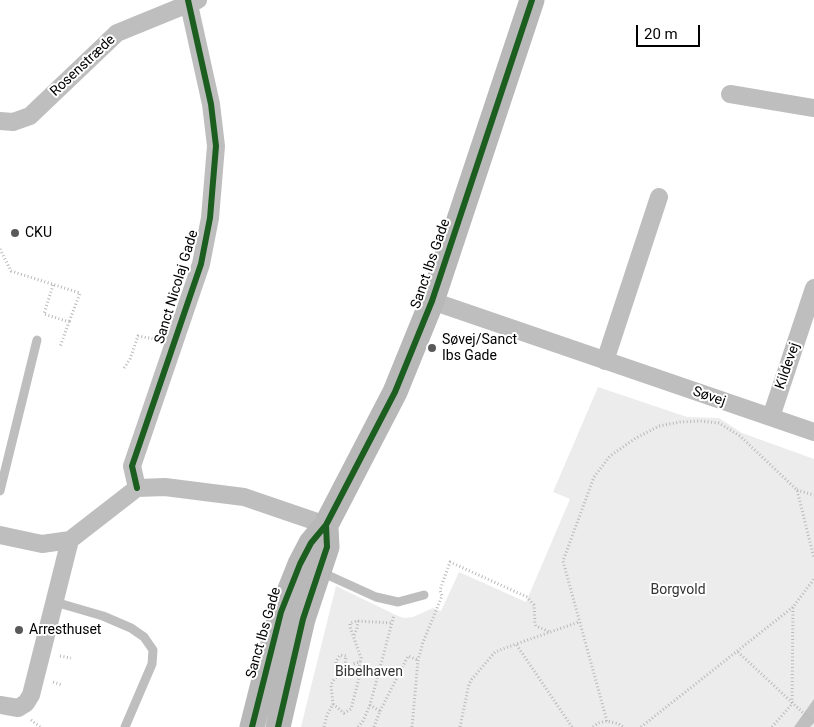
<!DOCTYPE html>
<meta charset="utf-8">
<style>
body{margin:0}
#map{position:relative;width:814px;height:727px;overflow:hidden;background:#fff;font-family:Roboto,sans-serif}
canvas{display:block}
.scale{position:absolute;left:636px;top:25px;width:64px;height:22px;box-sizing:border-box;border:2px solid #000;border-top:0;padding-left:6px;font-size:15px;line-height:18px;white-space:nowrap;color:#000;-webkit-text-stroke:4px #fff;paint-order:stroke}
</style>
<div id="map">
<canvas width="814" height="727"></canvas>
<div class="scale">20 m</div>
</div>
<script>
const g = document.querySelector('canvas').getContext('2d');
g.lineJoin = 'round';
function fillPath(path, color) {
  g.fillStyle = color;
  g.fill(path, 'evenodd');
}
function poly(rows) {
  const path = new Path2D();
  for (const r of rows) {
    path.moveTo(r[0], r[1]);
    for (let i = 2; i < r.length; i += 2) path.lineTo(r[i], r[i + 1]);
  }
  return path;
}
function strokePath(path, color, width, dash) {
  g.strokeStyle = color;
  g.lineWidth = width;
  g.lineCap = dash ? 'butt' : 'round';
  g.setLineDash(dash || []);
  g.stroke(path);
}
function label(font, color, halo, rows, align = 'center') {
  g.font = font + ' Roboto,sans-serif';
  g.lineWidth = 4;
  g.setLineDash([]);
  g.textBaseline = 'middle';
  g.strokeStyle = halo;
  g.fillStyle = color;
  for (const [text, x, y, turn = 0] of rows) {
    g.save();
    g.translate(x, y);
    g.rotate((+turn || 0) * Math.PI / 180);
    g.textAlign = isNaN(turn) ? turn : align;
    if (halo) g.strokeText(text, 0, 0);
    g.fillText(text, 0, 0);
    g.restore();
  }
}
fillPath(poly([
 [598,387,687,417,719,418,742,433,814,459,814,727,301,727,336,586,398,616,404,618,413,617,433,608,441,611,459,572,526,602,570,499,553,492]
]), '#ececec');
fillPath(poly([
 [814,699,814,723,810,727,794,727]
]), '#bfbfbf');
strokePath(poly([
 [0,249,11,271,80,293,69,322],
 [53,285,44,314,69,322,60,347],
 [124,368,130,359,138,336,155,339],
 [797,490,814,495],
 [354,635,357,629,358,621],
 [738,652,814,723],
 [60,656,71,658],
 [342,672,336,671,336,661,340,655,346,656,345,666],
 [53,682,62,685],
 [333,704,344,713,351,709,359,678,360,662],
 [380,711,408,656,418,660],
 [31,720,40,727],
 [607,721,563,561,594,477,610,456,636,438,659,426,680,422,700,421,719,423,740,436,797,490,814,558],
 [324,727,327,715,333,704,331,685,334,679,342,672,345,666,360,662,361,658,350,627,350,623,357,621,392,623],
 [358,727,363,721,370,705],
 [374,727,380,711,370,705,394,615],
 [412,727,418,660,423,642,442,596,440,590,450,562,527,597,534,605,535,623,536,626,550,632],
 [460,727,469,684,472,679,495,652,516,644],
 [572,727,516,644,579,622],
 [593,727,598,723,607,721,619,724,623,727],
 [641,727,793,607],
 [772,727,792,704,793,607,814,579]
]), '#b9b9b9', 3, [1, 2.5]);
strokePath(poly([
 [0,491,37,340],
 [321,572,376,597,398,602,424,595],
 [55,602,103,616,131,628,144,637,153,650,152,664,125,727]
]), '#bebebe', 9);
strokePath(poly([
 [730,94,814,108],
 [0,121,13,122,30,116,117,33,198,0],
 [432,301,814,432],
 [605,361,659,197],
 [771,417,814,288],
 [137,488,132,466,201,264,210,218,216,146,211,104,188,0],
 [137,488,165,487,244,497,326,525],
 [0,535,42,544,70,540],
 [0,705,18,708,26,703,31,695,70,540,137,488]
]), '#bebebe', 18);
strokePath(poly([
 [252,727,281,612,300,564,311,543,326,525,395,392,432,301,532,0],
 [278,727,303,619,327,547,326,527]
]), '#b8b8b8', 25);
strokePath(poly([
 [137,488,132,466,201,264,210,218,216,146,211,104,188,0],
 [252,727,281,612,300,564,311,543,326,525,395,392,432,301,532,0],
 [278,727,303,619,327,547,326,525]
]), '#1b5e20', 6);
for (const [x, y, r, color] of [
 [15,233,5,"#595959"],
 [432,348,5,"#595959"],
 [19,630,5,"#595959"]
]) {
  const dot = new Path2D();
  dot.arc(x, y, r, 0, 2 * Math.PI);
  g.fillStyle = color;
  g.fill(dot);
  strokePath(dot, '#fff', 2);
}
label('14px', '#000', '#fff', [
 ["Rosenstræde",83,66,-43],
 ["Sanct Ibs Gade",431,264,-71],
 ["Sanct Nicolaj Gade",177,287,-73],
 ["Kildevej",788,366,-71],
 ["Søvej",709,397,19],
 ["Sanct Ibs Gade",264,633,-74]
]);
label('14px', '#000', '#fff', [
 ["CKU",25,233],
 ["Søvej/Sanct",442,340],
 ["Ibs Gade",442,356],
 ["Arresthuset",29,630]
], 'left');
label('14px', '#333', '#fff', [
 ["Borgvold",678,590],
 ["Bibelhaven",369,672]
]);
</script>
